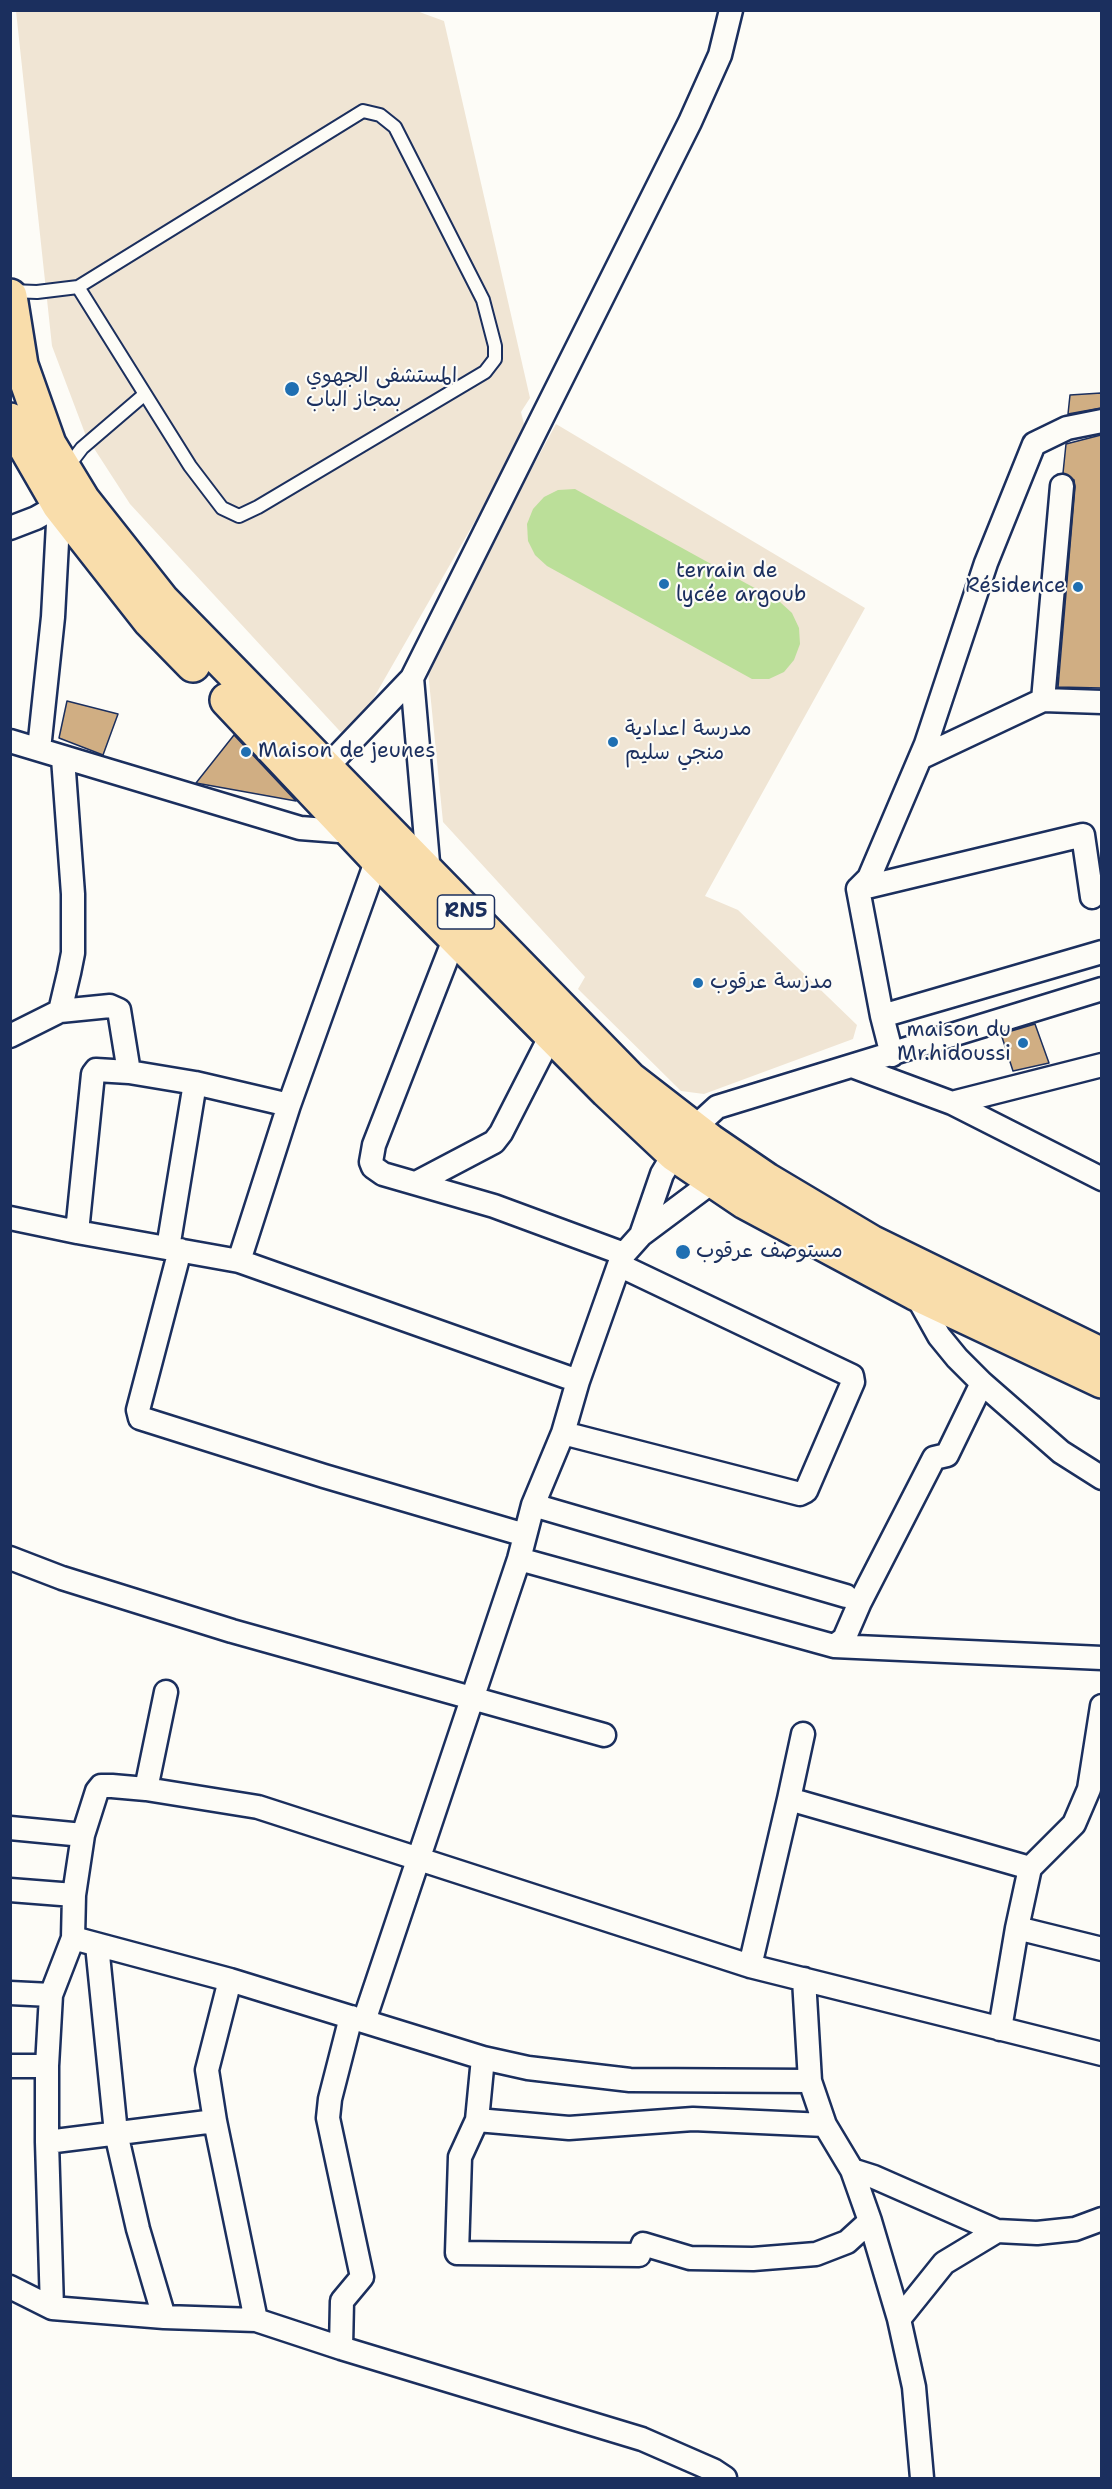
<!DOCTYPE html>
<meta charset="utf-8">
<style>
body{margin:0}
#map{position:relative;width:1112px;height:2489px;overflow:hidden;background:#fdfcf7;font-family:"Shantell Sans",sans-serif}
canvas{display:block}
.frame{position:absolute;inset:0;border:12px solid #1b2f5e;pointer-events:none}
</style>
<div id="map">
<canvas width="1112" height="2489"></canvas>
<div class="frame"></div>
</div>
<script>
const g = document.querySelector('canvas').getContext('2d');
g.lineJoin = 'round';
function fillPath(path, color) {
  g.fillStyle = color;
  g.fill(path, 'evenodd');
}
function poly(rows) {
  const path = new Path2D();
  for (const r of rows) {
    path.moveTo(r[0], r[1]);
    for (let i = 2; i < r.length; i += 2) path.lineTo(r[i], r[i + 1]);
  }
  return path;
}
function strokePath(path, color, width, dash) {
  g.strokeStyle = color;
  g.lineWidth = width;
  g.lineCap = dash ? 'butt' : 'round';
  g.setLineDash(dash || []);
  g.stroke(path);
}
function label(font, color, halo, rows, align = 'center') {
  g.font = font + ' "Shantell Sans","Playpen Sans Arabic",sans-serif';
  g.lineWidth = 4.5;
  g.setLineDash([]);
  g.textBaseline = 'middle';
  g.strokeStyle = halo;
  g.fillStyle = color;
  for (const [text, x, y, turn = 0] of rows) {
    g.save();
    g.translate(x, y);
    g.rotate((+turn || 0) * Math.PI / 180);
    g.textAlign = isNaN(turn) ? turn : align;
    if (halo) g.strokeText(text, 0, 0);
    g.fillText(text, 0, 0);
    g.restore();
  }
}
fillPath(poly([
 [414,10,444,21,530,398,521,412,526,432,349,741,130,504,86,436,52,346,16,11],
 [556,424,865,608,705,896,738,910,857,1025,853,1039,704,1094,681,1091,578,989,585,977,443,822,427,661]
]), '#f0e5d4');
fillPath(poly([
 [575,489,780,602,792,613,799,628,800,644,794,660,784,672,769,679,752,679,547,566,535,555,528,541,527,524,533,509,544,497,558,490]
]), '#bbdf99');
const building = poly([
 [1101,393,1101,408,1068,414,1070,395,1101,393],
 [1101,435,1101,688,1058,687,1075,487,1074,480,1063,473,1066,444,1101,435],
 [67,701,118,714,103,755,59,738,67,701],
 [234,735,296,801,196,783,234,735],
 [1035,1024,1049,1063,1013,1071,1001,1034,1035,1024]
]);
fillPath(building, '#d0ae83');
strokePath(building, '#1b2f5e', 1.5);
const lane = poly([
 [10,291,37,292,78,287,363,111,380,115,395,127,483,300,495,346,495,359,485,372,258,507,239,516,222,508,190,466,78,287],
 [66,469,82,448,145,394]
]);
const street = poly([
 [1062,486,1043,700,1102,702],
 [10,528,36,518,59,505],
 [412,678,429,874],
 [10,741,300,828,352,832],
 [39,749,53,617,59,505],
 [920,758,1043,700],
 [327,767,412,678,690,122,720,55,731,10],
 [858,889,869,878,926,744,986,563,1034,444,1067,428,1102,421],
 [858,889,1083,835,1092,897],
 [858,889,882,1016,892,1055],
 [455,937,374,1145,371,1162,373,1167,383,1174,494,1206,624,1254],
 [60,1011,110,1006,119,1010,129,1072],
 [882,1016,1102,952],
 [10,1036,60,1011,69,973,73,953,73,894,63,758],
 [852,1066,952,1103,1102,1179],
 [952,1103,1102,1065],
 [693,1129,717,1107,1102,989],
 [418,1182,494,1142,501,1133,546,1045,554,1037],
 [10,1218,77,1232,239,1261,578,1381],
 [77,1232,93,1074,96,1070,129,1072,195,1083,289,1105],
 [641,1235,662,1174,674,1154],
 [168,1248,195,1083],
 [180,1250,138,1410,140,1418,324,1476,525,1535],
 [239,1261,289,1105,377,859],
 [915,1293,939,1336,957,1358,982,1383,1061,1452,1102,1478],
 [563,1433,800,1494,806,1491,853,1382,852,1376,619,1265],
 [533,1505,846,1596],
 [10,1558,62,1578,232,1631,604,1735],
 [519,1559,834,1646,1102,1658],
 [834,1646,844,1639,860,1602,934,1458,947,1455,982,1383],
 [146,1789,166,1692],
 [789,1799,803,1734],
 [10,1828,83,1835],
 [1030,1868,1074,1824,1089,1789,1102,1706],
 [10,1890,74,1895],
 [1017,1928,1102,1949],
 [73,1938,74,1895,83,1835,97,1791,101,1786,112,1786,146,1789,258,1807,750,1966,1102,2054],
 [97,1945,116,2133,138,2229,164,2317],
 [750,1966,789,1799,1030,1868,1017,1928,1000,2029],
 [804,1979,810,2081,825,2125,852,2170,870,2221,899,2319,914,2387,922,2478],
 [230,1980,207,2070,215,2121,256,2320],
 [10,1993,51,1995],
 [364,2021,519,1559,533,1505,563,1433,578,1381,619,1265,624,1254,641,1235,712,1182],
 [483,2058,477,2120,460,2157,457,2253,639,2255,643,2244,690,2258,753,2259,816,2254,847,2242,870,2221],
 [10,2066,47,2066],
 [477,2120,569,2128,693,2119,825,2125],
 [47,2142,215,2121],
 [852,2170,874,2177,997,2231,1037,2233,1075,2229,1102,2219],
 [10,2287,52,2308,164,2317,256,2320,341,2348,642,2439,713,2470,725,2478],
 [52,2308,47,2142,47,2066,51,1995,73,1938,230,1980,483,2058,528,2068,630,2080,810,2081],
 [899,2319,944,2263,997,2231],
 [341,2348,342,2301,362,2277,328,2118,330,2099,351,2017]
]);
const primary = poly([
 [10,296,21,365,49,444,83,500,162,600,630,1079,710,1141,767,1180,871,1242,1102,1355],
 [10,420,59,505,150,621,193,665],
 [227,700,377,859,607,1091,674,1154,745,1202,915,1293,1102,1381]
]);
strokePath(lane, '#1b2f5e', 16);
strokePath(street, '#1b2f5e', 27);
strokePath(primary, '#1b2f5e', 38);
strokePath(lane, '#fdfcf7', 12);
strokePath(street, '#fdfcf7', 22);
strokePath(primary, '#f9ddab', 33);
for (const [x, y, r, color] of [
 [292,389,8,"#1f6fb2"],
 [664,584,6,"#1f6fb2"],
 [1078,587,6,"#1f6fb2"],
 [613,742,6,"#1f6fb2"],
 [246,752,6,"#1f6fb2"],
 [698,983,6,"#1f6fb2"],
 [1023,1043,6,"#1f6fb2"],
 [683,1252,8,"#1f6fb2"]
]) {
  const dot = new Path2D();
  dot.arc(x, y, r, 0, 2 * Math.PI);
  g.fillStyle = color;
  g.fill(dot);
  strokePath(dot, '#fdfcf7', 2);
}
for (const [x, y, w] of [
 [466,912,57]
]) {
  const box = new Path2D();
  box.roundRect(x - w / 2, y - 17, w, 34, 4.5);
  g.fillStyle = '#fdfcf7';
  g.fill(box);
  strokePath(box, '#1b2f5e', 1.5);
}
label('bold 20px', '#1b2f5e', null, [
 ["RN5",466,912]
]);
label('21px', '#1b2f5e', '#fdfcf7', [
 ["المستشفى الجهوي",306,377],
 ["بمجاز الباب",306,401],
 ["terrain de",676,572],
 ["lycée argoub",676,596],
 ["Résidence",1066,587,"right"],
 ["مدرسة اعدادية",625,730],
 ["منجي سليم",625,754],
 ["Maison de jeunes",258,752],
 ["مدزسة عرقوب",710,983],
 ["maison du",1011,1031,"right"],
 ["Mr.hidoussi",1011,1055,"right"],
 ["مستوصف عرقوب",696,1252]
], 'left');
</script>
